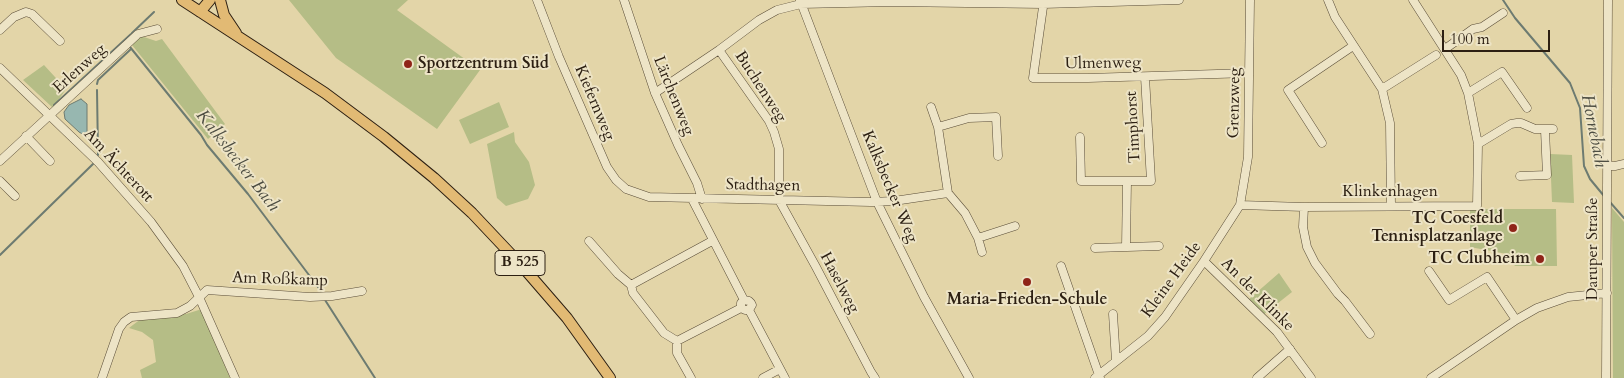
<!DOCTYPE html>
<meta charset="utf-8">
<style>
body{margin:0}
#map{position:relative;width:1624px;height:378px;overflow:hidden;background:#e3d5a8;font-family:Cardo,serif}
canvas{display:block}
.scale{position:absolute;left:1442px;top:30px;width:108px;height:22px;box-sizing:border-box;border:2px solid #2d2013;border-top:0;padding-left:6px;font-size:15px;line-height:18px;white-space:nowrap;color:#2d2013;-webkit-text-stroke:4px #ede4c6;paint-order:stroke}
</style>
<div id="map">
<canvas width="1624" height="378"></canvas>
<div class="scale">100 m</div>
</div>
<script>
const g = document.querySelector('canvas').getContext('2d');
g.lineJoin = 'round';
function fillPath(path, color) {
  g.fillStyle = color;
  g.fill(path, 'evenodd');
}
function poly(rows) {
  const path = new Path2D();
  for (const r of rows) {
    path.moveTo(r[0], r[1]);
    for (let i = 2; i < r.length; i += 2) path.lineTo(r[i], r[i + 1]);
  }
  return path;
}
function strokePath(path, color, width, dash) {
  g.strokeStyle = color;
  g.lineWidth = width;
  g.lineCap = dash ? 'butt' : 'round';
  g.setLineDash(dash || []);
  g.stroke(path);
}
function label(font, color, halo, rows, align = 'center') {
  g.font = font + ' Cardo,serif';
  g.lineWidth = 4;
  g.setLineDash([]);
  g.textBaseline = 'middle';
  g.strokeStyle = halo;
  g.fillStyle = color;
  for (const [text, x, y, turn = 0] of rows) {
    g.save();
    g.translate(x, y);
    g.rotate((+turn || 0) * Math.PI / 180);
    g.textAlign = isNaN(turn) ? turn : align;
    if (halo) g.strokeText(text, 0, 0);
    g.fillText(text, 0, 0);
    g.restore();
  }
}
fillPath(poly([
 [289,0,408,0,397,10,480,70,437,129,336,58],
 [141,36,156,41,162,39,225,124,208,139,132,45],
 [44,65,66,89,53,108,23,80],
 [499,102,509,127,470,144,459,120],
 [514,132,515,142,529,162,535,185,528,199,506,206,497,198,487,144],
 [1550,154,1572,155,1574,203,1552,202],
 [1612,208,1624,222,1624,378,1613,378],
 [1470,209,1556,209,1557,266,1515,266,1507,254,1470,247],
 [1279,273,1292,292,1263,315,1248,300],
 [202,309,230,378,142,378,140,370,156,362,153,340,142,332,129,328,146,315,186,314]
]), '#b5bd86');
const water = poly([
 [81,99,87,104,87,135,84,135,79,132,65,119,64,112,69,105,81,99]
]);
fillPath(water, '#97b7b0');
strokePath(water, '#6d7b71', 1);
strokePath(poly([
 [1503,0,1515,18,1570,83,1580,108,1584,166,1590,179,1604,196],
 [132,33,154,12],
 [130,47,201,135,207,145,248,194,321,291],
 [97,84,98,80,131,49],
 [97,90,98,155],
 [54,105,131,34],
 [1609,201,1624,218],
 [0,255,93,164],
 [325,300,375,378]
]), '#6d7b71', 2);
const minor = poly([
 [537,0,559,57,607,167,616,180,626,189,649,197,871,202,894,201,948,193],
 [624,0,655,93,678,145,697,183,702,199],
 [800,0,877,202,924,297,969,378],
 [1044,0,1033,78,1088,78,1249,73],
 [1328,0,1335,17,1382,89,1390,123,1391,205],
 [0,30,14,17,26,12,32,14,60,41],
 [1445,49,1473,29,1482,27,1503,13],
 [719,50,769,121,774,132,779,149,779,200,816,267,871,372,875,378],
 [0,68,98,162,151,222,183,266,199,297,235,378],
 [1382,89,1436,55],
 [655,93,719,50,759,20,777,10,801,4,891,2,1043,4,1179,0],
 [1468,93,1502,72,1527,108],
 [931,107,938,127,948,193,965,213,978,238,982,252],
 [938,127,969,118,996,117,998,156],
 [26,136,50,161],
 [1080,137,1081,181,1151,181,1145,77],
 [1322,143,1288,90,1353,46],
 [1478,144,1511,124,1517,123,1521,123,1535,129,1553,129],
 [0,161,138,34,157,29],
 [1608,166,1615,166,1624,164],
 [1520,176,1547,175,1545,130],
 [0,181,15,196],
 [692,199,744,300],
 [1240,205,1304,207,1477,206,1478,144,1468,93,1461,75,1413,0],
 [1304,207,1303,227,1307,247,1315,263,1338,294,1345,301,1370,334],
 [978,238,1015,226],
 [589,241,618,274,631,285],
 [1126,247,1127,181],
 [1095,248,1159,246],
 [1204,261,1277,332,1311,378],
 [1061,266,1100,378],
 [1429,271,1449,300,1487,277,1516,320],
 [749,310,785,378],
 [1113,314,1116,361],
 [677,341,664,333,633,293,631,285,712,241],
 [102,378,119,329,124,322,131,317,177,313,190,306,207,290,310,297,332,296,362,291],
 [691,378,677,353,677,341,741,308,741,303,744,300,749,301,751,303,752,305,749,310,745,310,741,308],
 [763,378,780,369],
 [1095,378,1148,336,1165,317,1204,261,1240,205,1248,157,1250,0],
 [1257,378,1290,349],
 [1431,378,1516,320,1537,308,1568,297,1607,293],
 [1606,378,1608,0]
]);
const major = poly([
 [182,0,325,93,384,137,434,178,472,213,522,266,567,318,610,378],
 [220,0,224,15,236,33],
 [200,12,210,0]
]);
strokePath(minor, '#5a4d38', 9);
strokePath(major, '#2d2013', 12);
strokePath(minor, '#ede4c6', 8);
strokePath(major, '#e2ba74', 10);
for (const [x, y, r, color] of [
 [408,64,5,"#8f2418"],
 [1513,228,5,"#8f2418"],
 [1540,259,5,"#8f2418"],
 [1027,282,5,"#8f2418"]
]) {
  const dot = new Path2D();
  dot.arc(x, y, r, 0, 2 * Math.PI);
  g.fillStyle = color;
  g.fill(dot);
  strokePath(dot, '#ede4c6', 2);
}
for (const [x, y, w] of [
 [520,263,50]
]) {
  const box = new Path2D();
  box.roundRect(x - w / 2, y - 12.5, w, 25, 4);
  g.fillStyle = '#ede4c6';
  g.fill(box);
  strokePath(box, '#2d2013', 1);
}
label('bold 15px', '#2d2013', null, [
 ["B 525",520,263]
]);
label('bold 16px', '#2d2013', '#ede4c6', [
 ["Sportzentrum Süd",418,64,"left"],
 ["TC Coesfeld",1503,219],
 ["Tennisplatzanlage",1503,237],
 ["TC Clubheim",1530,259],
 ["Maria-Frieden-Schule",1027,300,"center"]
], 'right');
label('16px', '#2d2013', '#ede4c6', [
 ["Ulmenweg",1103,64,-1],
 ["Erlenweg",80,69,-42],
 ["Buchenweg",760,87,57],
 ["Lärchenweg",673,96,68],
 ["Kiefernweg",594,103,67],
 ["Grenzweg",1235,103,-89],
 ["Timphorst",1134,127,-93],
 ["Am Ächterott",118,166,47],
 ["Stadthagen",763,186,1],
 ["Kalksbecker Weg",889,187,67],
 ["Klinkenhagen",1390,192],
 ["Daruper Straße",1593,249,-90],
 ["Am Roßkamp",280,280,2],
 ["Kleine Heide",1172,280,-54],
 ["Haselweg",839,283,62],
 ["An der Klinke",1257,295,45]
]);
label('italic 18px', '#4d4d42', '#ede4c6', [
 ["Hornebach",1593,131,79],
 ["Kalksbecker Bach",237,161,52]
]);
</script>
